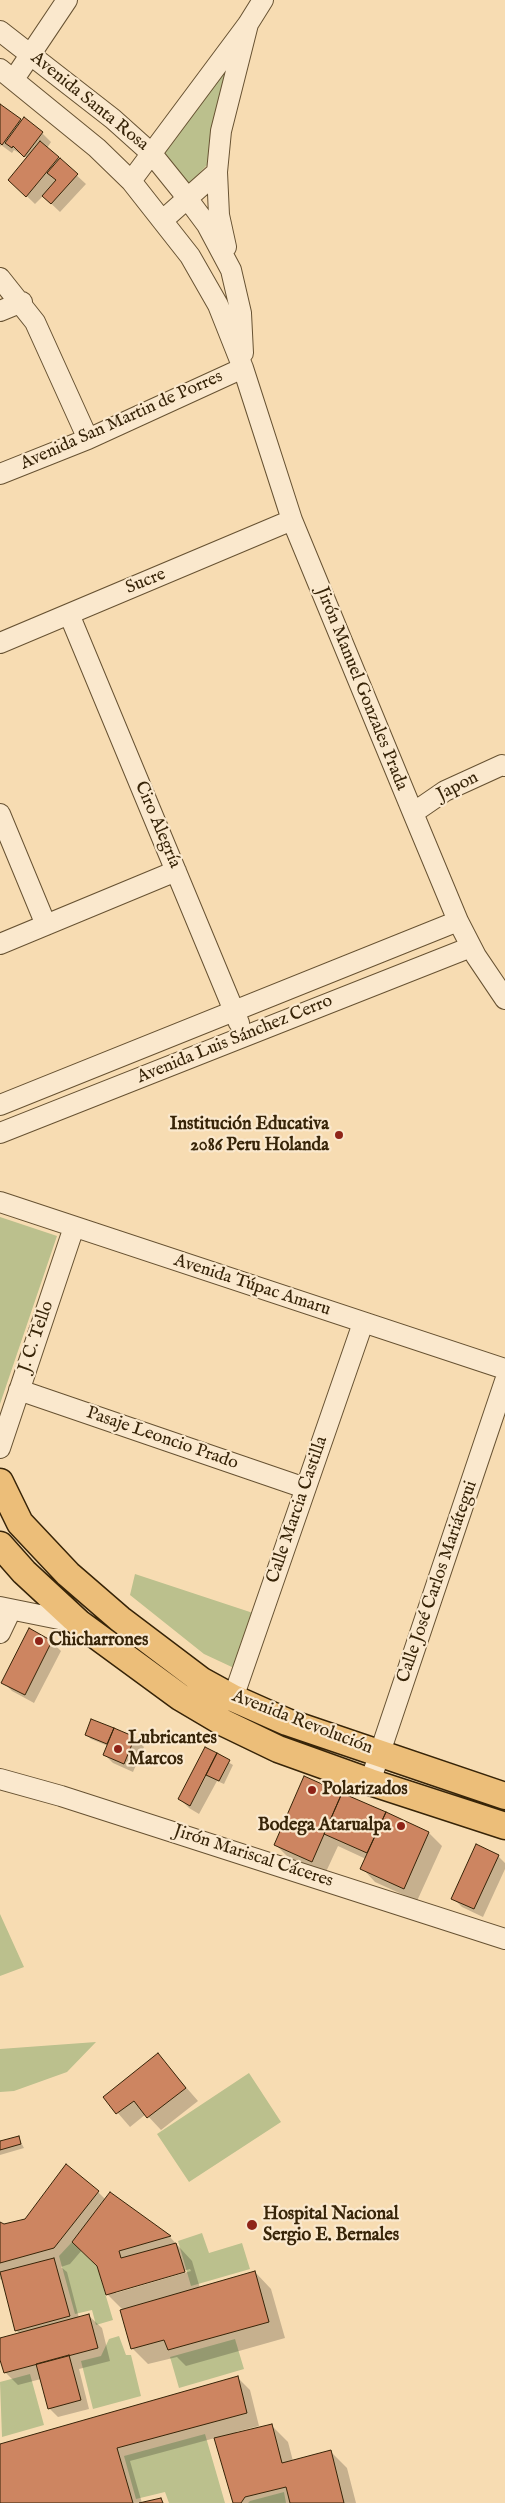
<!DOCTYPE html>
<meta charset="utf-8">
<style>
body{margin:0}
canvas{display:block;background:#f7dcb2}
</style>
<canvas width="505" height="2503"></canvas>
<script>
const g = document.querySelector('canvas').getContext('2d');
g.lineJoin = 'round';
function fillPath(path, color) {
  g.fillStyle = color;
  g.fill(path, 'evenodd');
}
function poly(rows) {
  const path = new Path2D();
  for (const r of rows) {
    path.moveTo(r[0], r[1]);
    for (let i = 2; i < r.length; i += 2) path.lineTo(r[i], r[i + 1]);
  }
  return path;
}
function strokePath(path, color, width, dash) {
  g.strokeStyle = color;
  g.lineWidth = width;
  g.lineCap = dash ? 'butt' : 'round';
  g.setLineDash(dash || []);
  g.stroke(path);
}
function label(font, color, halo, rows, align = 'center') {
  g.font = font + ' "IM FELL English",serif';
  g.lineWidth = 4.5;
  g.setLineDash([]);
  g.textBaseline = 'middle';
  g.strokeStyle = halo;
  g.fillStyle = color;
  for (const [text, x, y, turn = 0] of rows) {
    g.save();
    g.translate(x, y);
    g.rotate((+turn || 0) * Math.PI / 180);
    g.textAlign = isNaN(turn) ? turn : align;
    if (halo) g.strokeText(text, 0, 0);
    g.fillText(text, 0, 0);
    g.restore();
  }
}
fillPath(poly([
 [234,51,214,115,208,164,188,185,162,153],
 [0,1217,57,1236,0,1404],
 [135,1574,253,1613,234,1668,204,1654,130,1595],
 [0,1914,24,1967,0,1976],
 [96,2042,67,2072,14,2091,0,2092,0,2049],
 [249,2073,281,2122,189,2182,157,2134],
 [202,2233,209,2253,242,2243,250,2269,191,2286,178,2241],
 [72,2242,97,2266,113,2320,96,2325,92,2310,75,2314,59,2256],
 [119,2336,126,2355,131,2355,141,2396,93,2409,81,2361,101,2356,109,2339],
 [235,2339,244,2369,179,2388,170,2357],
 [30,2374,44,2425,2,2437,0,2382],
 [205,2434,225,2503,169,2503,165,2492,136,2499,124,2456],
 [284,2492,286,2503,248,2503,250,2501]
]), '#bbc08d');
fillPath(poly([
 [0,105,22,122,24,119,42,133,51,142,47,148,86,184,60,212,43,196,35,204,9,179,27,158,14,150,12,153,1,145,0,147],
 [52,1642,61,1651,34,1703,12,1691,3,1682],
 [92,1720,135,1738,144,1747,133,1772,113,1763,104,1754,108,1746,91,1739,86,1734],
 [206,1749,233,1765,224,1784,217,1781,199,1814,189,1808,180,1799],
 [305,1778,429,1833,442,1846,417,1901,375,1882,362,1868,366,1859,338,1846,325,1874,289,1858,276,1845],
 [498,1856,505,1863,505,1869,483,1917,462,1907,453,1898],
 [158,2055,198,2101,161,2130,146,2114,130,2127,104,2097],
 [18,2137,24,2148,0,2155,0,2143],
 [98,2192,106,2200,110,2194,170,2237,192,2261,200,2288,255,2272,271,2289,285,2338,186,2366,177,2357,148,2364,132,2348,123,2310,107,2294,99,2267,82,2250,70,2264,61,2267,67,2272,79,2318,88,2315,102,2328,110,2361,79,2369,89,2409,58,2417,49,2408,41,2379,18,2385,5,2372,0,2355,0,2339,20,2334,16,2330,2,2280,0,2279,0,2224,4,2225,25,2220],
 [190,2269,191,2271,116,2293,116,2291],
 [237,2377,250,2390,259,2426,236,2432,237,2434,272,2426,288,2442,293,2461,330,2451,347,2468,356,2503,234,2503,215,2438,130,2461,142,2503,0,2503,0,2446]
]), '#0003');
const building = poly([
 [0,104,21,119,2,145,0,143,0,104],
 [24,117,43,132,24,157,13,146,12,148,5,143,24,117],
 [40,141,59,157,26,197,8,180,40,141],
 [60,158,78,174,51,204,42,196,56,180,47,173,60,158],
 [29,1628,52,1641,25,1695,1,1683,29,1628],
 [91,1719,114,1728,107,1744,85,1735,91,1719],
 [114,1728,135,1737,124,1764,103,1755,114,1728],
 [205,1747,217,1753,190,1806,178,1799,205,1747],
 [217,1753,230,1760,219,1781,206,1775,217,1753],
 [304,1776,342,1793,312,1862,274,1845,304,1776],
 [342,1793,386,1812,367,1853,324,1834,342,1793],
 [386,1812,429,1832,404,1889,360,1869,386,1812],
 [476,1844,499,1855,474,1909,451,1899,476,1844],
 [158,2053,186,2088,147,2118,134,2101,116,2114,103,2097,158,2053],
 [19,2136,21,2144,0,2150,0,2141,19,2136],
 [66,2164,99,2191,54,2248,0,2263,0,2222,4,2224,25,2219,66,2164],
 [110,2192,171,2236,119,2251,121,2258,176,2243,185,2272,106,2295,97,2266,72,2242,110,2192],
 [54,2258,70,2316,15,2331,0,2272,54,2258],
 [255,2271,269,2322,168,2350,164,2340,131,2349,120,2310,255,2271],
 [89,2314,98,2348,4,2373,0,2360,0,2338,89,2314],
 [69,2355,81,2400,48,2409,36,2364,69,2355],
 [238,2376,247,2413,117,2448,133,2503,0,2503,0,2444,238,2376],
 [272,2424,282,2463,331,2450,344,2503,290,2503,286,2487,245,2497,241,2503,233,2503,214,2438,272,2424],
 [161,2498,163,2503,139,2503,161,2498]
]);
fillPath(building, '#cd8561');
strokePath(building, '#372408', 1);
const minor = poly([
 [0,31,113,119,152,154,181,190,207,225,231,270,241,313,243,353],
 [0,69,97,148,131,181,190,256,218,305,243,368,292,520,413,813,458,921,476,956,505,999],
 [14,79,67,0],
 [131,181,248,24,263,0],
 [163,220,217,172],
 [226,247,219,215,217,172,221,131,248,24],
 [0,278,35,322,88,439],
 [0,311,22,302],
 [0,474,88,439,243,368],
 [69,614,239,1023],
 [0,643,292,520],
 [413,813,445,791,502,765,505,766],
 [0,814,46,925],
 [0,944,176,871],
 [0,1105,458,921],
 [0,1133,471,947],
 [0,1202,505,1369],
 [19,1390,305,1488],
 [0,1448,74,1227],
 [0,1607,79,1623],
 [0,1633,11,1610],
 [233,1698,363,1323],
 [0,1779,61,1796,505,1939],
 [370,1782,505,1381]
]);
const major = poly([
 [0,1482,20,1523,68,1574,120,1619,202,1681,233,1698,287,1722,505,1796],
 [0,1545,24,1572,79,1623,180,1697,224,1723,278,1749,370,1782,505,1826]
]);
strokePath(minor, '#675232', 22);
strokePath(major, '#372408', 29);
strokePath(minor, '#fae8cd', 20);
strokePath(major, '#ecbe79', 26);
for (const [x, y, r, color] of [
 [339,1135,5,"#8f2418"],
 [39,1641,5,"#8f2418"],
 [118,1749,5,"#8f2418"],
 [312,1790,5,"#8f2418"],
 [401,1826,5,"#8f2418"],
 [252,2225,6,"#8f2418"]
]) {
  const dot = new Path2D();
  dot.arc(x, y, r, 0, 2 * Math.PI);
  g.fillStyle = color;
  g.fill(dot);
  strokePath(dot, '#fae8cd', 2);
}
label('18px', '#372408', '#fae8cd', [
 ["Avenida Santa Rosa",89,102,39],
 ["Avenida San Martin de Porres",122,421,-24],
 ["Sucre",146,582,-22],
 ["Jirón Manuel Gonzales Prada",361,689,68],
 ["Japon",458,787,-27],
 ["Ciro Alegría",157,825,67],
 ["Avenida Luis Sánchez Cerro",235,1040,-22],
 ["Avenida Túpac Amaru",252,1286,18],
 ["J. C. Tello",37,1337,-71],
 ["Pasaje Leoncio Prado",162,1439,19],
 ["Calle Marcia Castilla",298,1510,-71],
 ["Calle José Carlos Mariátegui",438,1582,-71],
 ["Avenida Revolución",302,1723,21],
 ["Jirón Mariscal Cáceres",253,1857,18]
]);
label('bold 18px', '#372408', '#fae8cd', [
 ["Institución Educativa",329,1125,"right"],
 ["2086 Peru Holanda",329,1146,"right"],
 ["Chicharrones",49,1641],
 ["Lubricantes",128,1739],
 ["Marcos",128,1760],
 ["Polarizados",322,1790],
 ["Bodega Atarualpa",391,1826,"right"],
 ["Hospital Nacional",263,2215],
 ["Sergio E. Bernales",263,2236]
], 'left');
</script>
